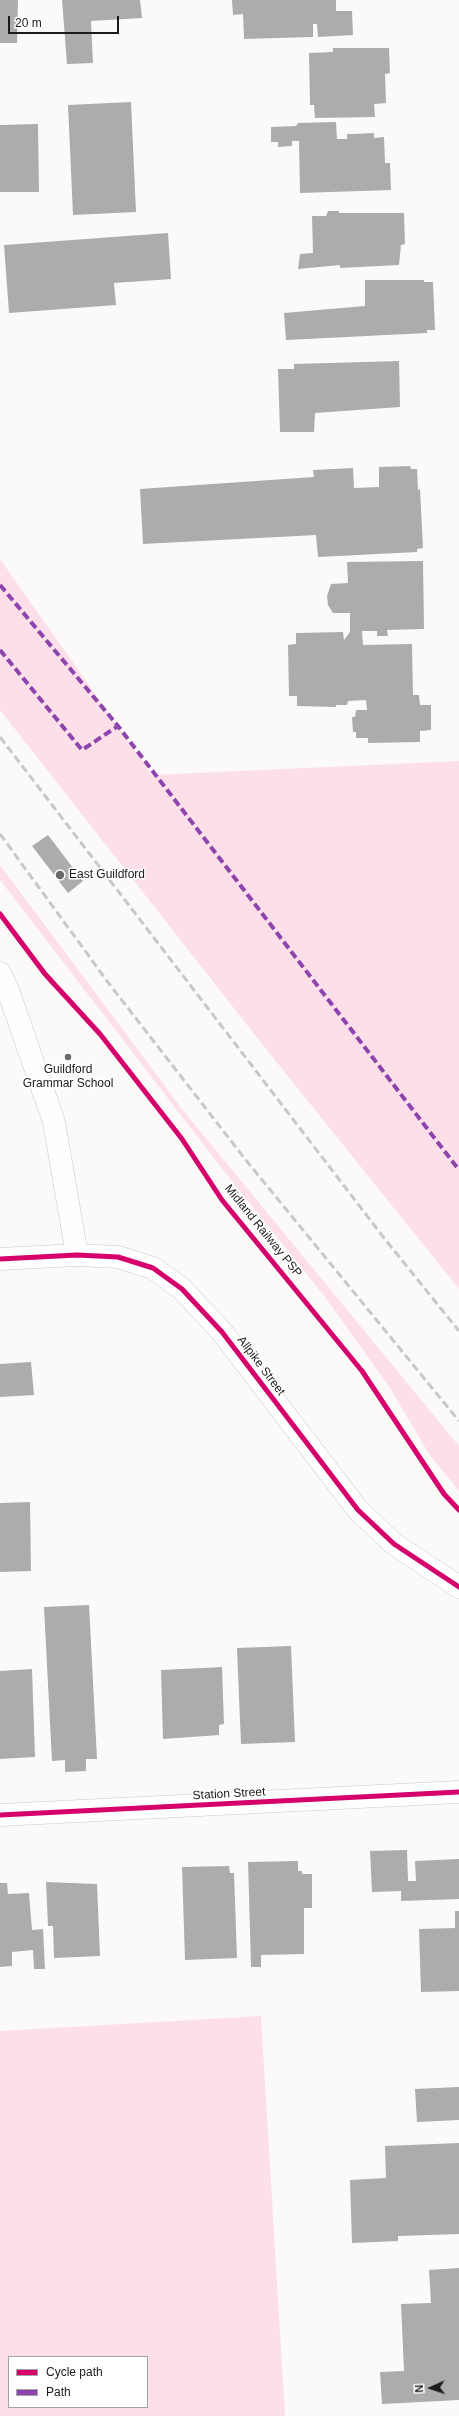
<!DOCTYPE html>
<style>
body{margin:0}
#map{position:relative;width:459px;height:2416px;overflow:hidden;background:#fcfaf8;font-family:Helvetica,sans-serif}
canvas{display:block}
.legend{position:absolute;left:8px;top:2356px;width:140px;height:52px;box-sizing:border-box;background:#fff;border:1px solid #a4a4a3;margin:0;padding:5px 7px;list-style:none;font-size:12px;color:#1c1b1a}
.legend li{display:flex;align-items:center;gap:8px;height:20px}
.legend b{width:20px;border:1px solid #a4a4a3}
.north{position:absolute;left:411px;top:2368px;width:40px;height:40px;-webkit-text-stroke:3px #fff;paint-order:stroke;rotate:267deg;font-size:11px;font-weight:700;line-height:16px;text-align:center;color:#1c1b1a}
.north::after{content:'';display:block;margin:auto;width:14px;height:18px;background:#1c1b1a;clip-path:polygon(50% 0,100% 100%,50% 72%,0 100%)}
.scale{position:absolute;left:8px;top:16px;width:111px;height:18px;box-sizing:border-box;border:2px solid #1c1b1a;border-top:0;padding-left:5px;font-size:12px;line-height:14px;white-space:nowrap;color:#1c1b1a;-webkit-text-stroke:3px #fff;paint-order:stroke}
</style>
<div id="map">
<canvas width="459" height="2416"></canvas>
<ul class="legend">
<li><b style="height:5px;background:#d6006c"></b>Cycle path</li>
<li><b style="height:5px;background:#8e44ad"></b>Path</li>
</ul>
<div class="north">N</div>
<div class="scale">20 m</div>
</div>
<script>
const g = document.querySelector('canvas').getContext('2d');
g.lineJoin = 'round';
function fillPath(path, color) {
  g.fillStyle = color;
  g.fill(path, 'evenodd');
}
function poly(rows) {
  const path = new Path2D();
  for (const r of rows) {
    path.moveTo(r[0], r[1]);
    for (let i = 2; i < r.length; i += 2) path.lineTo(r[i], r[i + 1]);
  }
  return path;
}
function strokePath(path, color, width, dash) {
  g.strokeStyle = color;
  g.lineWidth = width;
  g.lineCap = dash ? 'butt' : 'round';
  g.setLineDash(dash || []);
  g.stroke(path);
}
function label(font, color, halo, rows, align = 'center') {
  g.font = font + ' Helvetica,sans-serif';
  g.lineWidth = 3;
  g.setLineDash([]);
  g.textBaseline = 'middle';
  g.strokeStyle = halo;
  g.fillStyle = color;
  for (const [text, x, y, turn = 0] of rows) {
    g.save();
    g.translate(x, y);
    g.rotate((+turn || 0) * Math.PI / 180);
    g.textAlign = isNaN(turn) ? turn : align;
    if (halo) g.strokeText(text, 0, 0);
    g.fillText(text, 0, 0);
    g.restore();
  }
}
fillPath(poly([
 [0,559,152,775,459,761,459,1289,262,1044,0,710],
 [0,865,182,1109,459,1446,459,1491,429,1454,390,1388,325,1297,223,1170,0,880],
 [261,2016,285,2416,0,2416,0,2031],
 [9,2357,147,2357,147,2407,9,2407]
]), '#fddfe9');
fillPath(poly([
 [0,0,18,0,17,43,0,43],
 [62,0,140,0,142,18,91,21,93,63,67,64],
 [232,0,336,0,336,11,352,11,353,35,318,37,317,24,313,24,313,37,244,39,243,14,233,15],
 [333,48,389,48,390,73,385,74,386,103,374,104,375,117,315,118,314,105,310,105,309,53,333,52],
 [131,102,136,212,73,215,68,105],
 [336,122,337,139,347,139,347,134,353,134,374,133,374,138,384,137,385,163,390,163,391,190,300,193,299,141,292,141,292,146,278,147,278,142,271,142,271,127,296,126,298,123],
 [38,124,39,192,0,192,0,125],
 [328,211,339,211,339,213,404,213,405,244,401,245,399,265,340,268,340,265,298,269,300,254,313,253,312,216,326,216],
 [168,233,171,279,114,283,116,305,9,313,4,245],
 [365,280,424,280,424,282,433,282,435,330,427,330,427,333,286,340,284,313,365,306],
 [399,361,400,407,315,413,314,432,280,432,278,369,294,369,294,364],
 [410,466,411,469,417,469,418,490,420,489,423,548,417,549,417,552,318,557,316,535,143,544,140,489,314,477,313,470,353,468,354,488,379,487,379,467],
 [423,561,424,629,387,630,388,636,377,636,377,631,362,631,363,645,412,644,413,695,419,695,420,705,431,705,431,730,420,731,420,742,368,743,368,738,356,738,356,732,353,732,352,717,355,717,356,710,367,710,366,700,348,701,347,705,336,705,336,707,297,706,297,696,289,696,288,645,296,644,296,633,343,632,344,640,350,632,350,613,333,613,328,605,327,596,331,584,348,583,347,562],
 [48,835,83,881,68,893,32,846],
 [31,1362,34,1395,0,1397,0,1364],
 [30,1502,31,1571,0,1572,0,1503],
 [89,1605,97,1759,86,1759,86,1771,65,1772,65,1760,52,1761,44,1607],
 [291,1646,295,1742,241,1744,237,1648],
 [222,1667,224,1724,219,1725,219,1735,163,1739,161,1670],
 [32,1669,35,1757,0,1759,0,1671],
 [407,1850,408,1881,416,1881,415,1861,459,1859,459,1899,401,1901,401,1891,372,1892,370,1851],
 [298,1861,298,1871,302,1871,302,1874,312,1874,312,1908,304,1908,304,1954,261,1955,261,1967,251,1967,248,1862],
 [229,1866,230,1873,234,1873,237,1958,185,1960,182,1867],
 [46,1882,97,1884,100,1956,54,1958,53,1926,48,1926],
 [0,1883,7,1883,8,1894,29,1893,32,1930,43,1929,45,1969,34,1969,33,1950,12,1952,12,1966,0,1967],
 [455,1911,459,1911,459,1991,421,1992,419,1929,455,1928],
 [459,2087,459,2120,417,2122,415,2089],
 [459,2143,459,2234,398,2236,398,2241,352,2243,350,2180,386,2178,385,2146],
 [459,2268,459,2400,382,2404,380,2372,404,2371,401,2304,431,2303,429,2270]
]), '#adacaa');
const minor = poly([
 [0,973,8,990,54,1122,77,1255],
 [0,1259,77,1255,118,1257,153,1268,182,1289,222,1332,358,1510,394,1544,459,1587],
 [0,1815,459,1792]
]);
strokePath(minor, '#c9c7c5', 23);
strokePath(minor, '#fffefe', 22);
strokePath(poly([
 [0,737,384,1238,459,1331],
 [0,834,107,981,245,1159,459,1421]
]), '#c8c8c7', 3, [8, 4]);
strokePath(poly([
 [0,585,118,726,459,1170],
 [0,650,82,750,118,726]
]), '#8e44ad', 4, [8, 4]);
strokePath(poly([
 [0,914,45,974,100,1034,182,1139,222,1200,362,1371,444,1494,459,1510],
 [0,1259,77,1255,118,1257,153,1268,182,1289,222,1332,358,1510,394,1544,459,1587],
 [0,1815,459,1792]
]), '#d6006c', 5);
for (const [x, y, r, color] of [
 [60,875,5,"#6a6968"],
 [68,1057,4,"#6a6968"]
]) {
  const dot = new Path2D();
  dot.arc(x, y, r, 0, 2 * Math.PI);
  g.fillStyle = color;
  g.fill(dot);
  strokePath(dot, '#fff', 1.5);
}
label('12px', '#1c1b1a', '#fff', [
 ["East Guildford",69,875],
 ["Guildford",68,1070,"center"],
 ["Grammar School",68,1084,"center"]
], 'left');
label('12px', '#1c1b1a', '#fff', [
 ["Midland Railway PSP",263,1231,51],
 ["Allpike Street",261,1366,53],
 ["Station Street",229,1794,-3]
]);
</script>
